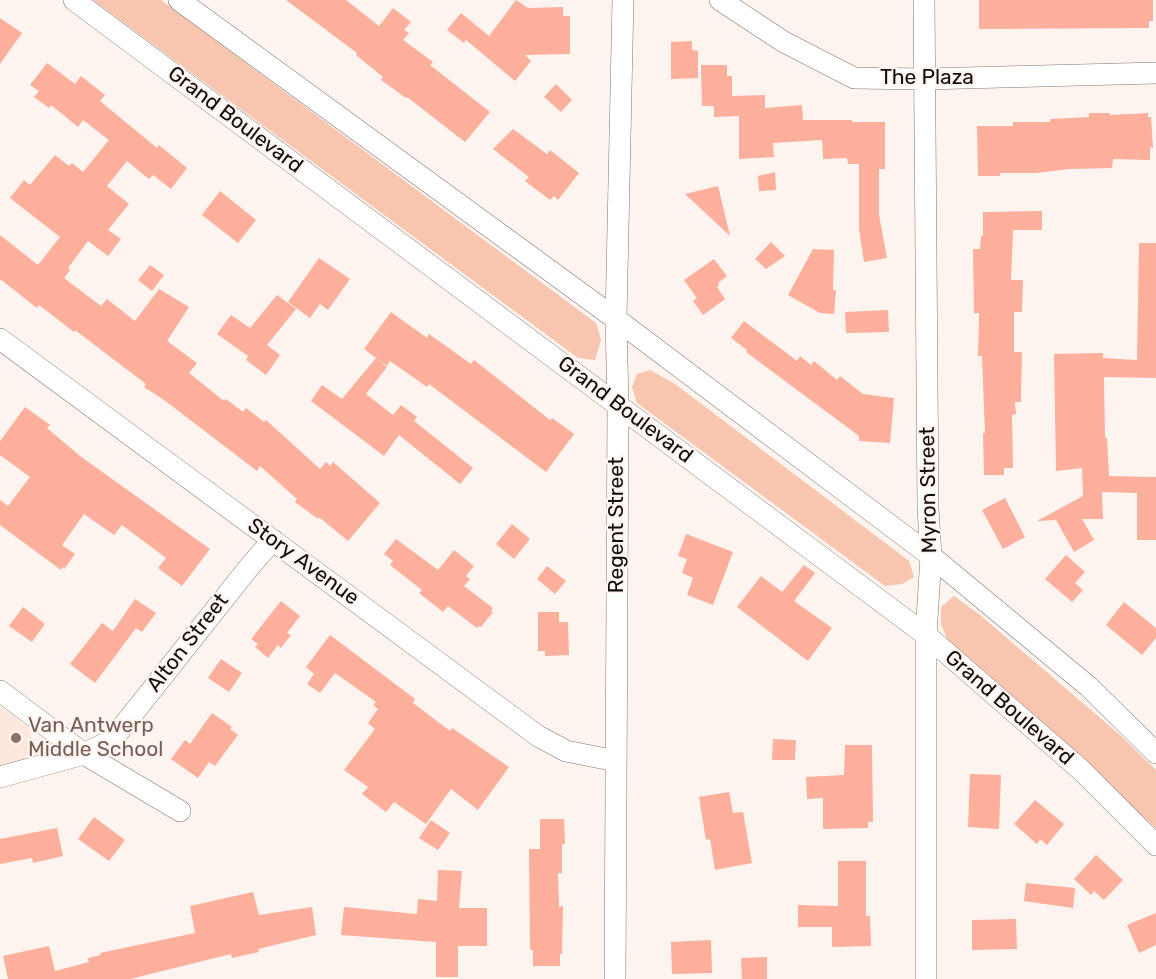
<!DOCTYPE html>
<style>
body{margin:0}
canvas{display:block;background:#fdf4f0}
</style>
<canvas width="1156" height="979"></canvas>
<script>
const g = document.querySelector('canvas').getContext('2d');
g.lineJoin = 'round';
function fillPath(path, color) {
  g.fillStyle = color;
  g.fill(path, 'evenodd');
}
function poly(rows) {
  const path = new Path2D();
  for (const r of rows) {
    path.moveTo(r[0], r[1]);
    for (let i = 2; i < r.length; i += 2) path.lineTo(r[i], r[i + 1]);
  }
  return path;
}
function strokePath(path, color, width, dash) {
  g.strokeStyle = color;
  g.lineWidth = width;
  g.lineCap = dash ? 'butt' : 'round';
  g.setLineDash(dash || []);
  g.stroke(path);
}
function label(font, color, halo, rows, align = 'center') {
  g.font = font + ' Rubik,sans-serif';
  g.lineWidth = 4.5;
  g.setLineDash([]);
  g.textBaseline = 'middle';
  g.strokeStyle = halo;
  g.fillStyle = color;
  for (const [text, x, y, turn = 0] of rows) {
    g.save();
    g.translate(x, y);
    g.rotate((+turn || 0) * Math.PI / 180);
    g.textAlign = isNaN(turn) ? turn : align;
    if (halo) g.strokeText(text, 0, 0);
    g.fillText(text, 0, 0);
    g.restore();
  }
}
fillPath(poly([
 [0,707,29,728,35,748,23,760,0,765]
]), '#fee7dd');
fillPath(poly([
 [93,0,161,0,596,323,601,340,595,360,578,358],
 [650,370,675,384,909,561,914,577,902,584,885,586,637,403,632,387,637,374],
 [954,596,980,615,1120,735,1156,770,1156,828,949,644,941,624,941,607]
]), '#f8c5af');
fillPath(poly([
 [286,0,346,0,379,26,393,8,411,22,404,30,409,33,403,40,433,62,430,65,490,112,465,142,407,97,406,98,381,80,383,77,356,55,357,53],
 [516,0,528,8,563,7,563,16,570,16,570,54,525,55,531,61,515,81,466,40,464,43,447,30,461,13,489,36],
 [979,0,1153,0,1153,21,1149,21,1149,28,979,29],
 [0,18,22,33,0,64],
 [692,41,692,50,698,51,698,78,671,79,671,42],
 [47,63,75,84,81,76,105,95,100,101,157,148,159,145,187,168,171,189,153,175,149,179,127,161,107,186,129,204,108,230,121,239,108,256,88,241,68,268,70,270,64,278,101,306,107,299,135,321,159,289,189,307,167,341,197,363,189,373,224,401,226,399,243,412,246,408,264,422,266,420,320,469,326,462,330,466,333,462,380,503,348,541,319,517,318,519,295,502,297,499,260,466,257,471,164,400,144,387,146,384,75,330,74,332,39,305,37,308,0,279,0,235,38,265,60,237,10,198,24,180,30,185,55,155,69,166,72,163,83,172,109,140,83,120,78,127,51,105,49,108,34,97,39,91,30,85],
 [701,65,727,65,727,76,732,76,732,96,765,95,765,108,802,105,803,120,852,120,852,122,885,122,885,169,879,169,879,215,887,258,864,262,859,229,859,164,848,164,847,158,823,159,822,140,773,143,774,157,739,159,739,116,714,117,714,106,702,106],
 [556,84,572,100,561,112,544,97],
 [1089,113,1110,113,1110,115,1148,113,1148,117,1151,117,1153,148,1150,147,1150,160,1113,159,1112,168,1070,169,1036,173,1000,173,1000,176,978,176,977,126,1013,126,1013,122,1050,122,1050,119,1089,117],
 [513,129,547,154,550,150,579,173,558,200,554,196,550,200,525,181,529,177,493,149],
 [775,172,776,190,759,191,758,176],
 [718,186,730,236,685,194],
 [220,191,256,220,238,243,202,215],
 [1042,211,1042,230,1013,230,1011,280,1023,280,1022,312,1014,312,1014,352,1022,352,1021,402,1015,402,1016,414,1012,415,1013,468,1004,468,1004,475,984,475,983,433,985,433,982,356,978,356,979,313,974,313,973,249,980,249,981,236,983,236,983,212],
 [771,242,785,256,766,269,755,259],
 [1139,243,1156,243,1156,378,1104,377,1105,438,1107,438,1109,476,1156,477,1156,540,1137,540,1137,493,1102,492,1103,519,1082,519,1094,540,1074,552,1056,520,1037,521,1083,496,1082,468,1056,471,1054,354,1103,353,1103,358,1137,360],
 [813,249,834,250,833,290,836,290,834,314,820,313,788,295],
 [319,258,350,279,328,310,320,304,310,318,288,302],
 [714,259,727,276,718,283,719,286,717,287,725,299,703,315,693,301,697,298,684,280],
 [150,265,164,275,152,291,138,280],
 [277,295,296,309,267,345,280,355,266,375,246,360,248,356,217,334,231,315,250,328],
 [888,310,889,332,846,333,845,312],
 [391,312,427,338,429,334,471,364,474,360,550,420,552,418,574,434,546,472,429,384,427,387,390,361,387,366,364,349],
 [744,321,797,361,800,356,811,365,814,361,837,380,840,376,863,394,894,398,890,443,859,441,859,436,746,352,747,350,731,338],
 [376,358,387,367,366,394,393,415,401,405,417,417,414,421,473,468,460,484,399,435,384,456,311,401,322,385,342,399],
 [25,407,50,425,47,428,80,456,210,549,182,586,158,568,166,558,122,525,114,535,84,514,62,545,75,554,64,569,62,567,61,570,0,525,0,500,8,506,30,477,0,455,0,441],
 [1005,498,1025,537,1003,549,982,510],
 [512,524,530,539,514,559,496,544],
 [686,534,733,552,713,605,687,595,693,578,682,573,687,559,678,556],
 [396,539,438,570,454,550,474,566,466,576,470,579,464,586,493,608,491,611,493,612,481,627,479,626,477,628,448,606,443,612,419,593,422,590,390,565,393,561,384,554],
 [1066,555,1085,572,1075,583,1083,590,1072,602,1045,579],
 [804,565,815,573,794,601,832,628,808,661,737,607,761,576,782,592],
 [547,566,566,581,555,594,537,579],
 [135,599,156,613,142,632,136,628,95,683,70,664,102,623,113,631],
 [281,601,300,616,287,633,291,635,281,648,278,645,268,658,255,647,258,644,251,639],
 [1124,602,1156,628,1156,638,1142,655,1106,625],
 [23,607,45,624,32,642,9,626],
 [538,612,559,612,559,622,568,622,569,655,545,656,545,651,538,651],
 [330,635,415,699,413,703,450,731,452,728,509,767,478,810,451,789,426,824,394,802,386,812,362,794,368,787,344,770,375,729,368,723,378,709,373,705,376,702,335,673,320,693,307,684,314,674,306,667],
 [221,659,242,673,229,692,208,678],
 [212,713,232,727,230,729,238,735,215,766,209,762,198,778,171,759,185,740,190,744],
 [773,739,796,740,795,760,772,760],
 [845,745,872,745,873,822,868,822,868,828,823,829,823,798,807,799,806,777,844,775],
 [970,774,1001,775,999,829,968,827],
 [729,792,733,813,743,812,752,863,715,870,710,839,706,840,699,797],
 [1035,800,1064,824,1047,845,1040,839,1037,844,1014,824],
 [94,817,125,840,109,861,78,839],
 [540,819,564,819,565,844,562,844,562,873,558,873,559,907,563,906,562,954,560,954,560,966,533,966,533,950,530,950,529,849,540,849],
 [431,820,450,833,438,850,419,838],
 [57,828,63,856,33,863,32,858,0,864,0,839],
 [1096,855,1123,880,1104,900,1094,891,1091,895,1074,879],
 [838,861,866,861,866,916,870,916,871,946,832,947,832,927,798,927,798,905,838,906],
 [438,870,462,871,459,908,487,908,487,946,458,946,458,977,436,977,436,942,341,935,344,907,417,914,418,899,437,901],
 [1026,883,1075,888,1073,908,1024,901],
 [253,892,259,915,312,907,316,935,258,949,259,952,232,958,231,954,130,979,8,979,3,956,49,946,55,971,89,962,88,958,101,955,100,953,195,933,190,906],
 [1156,913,1156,945,1139,953,1127,925],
 [1016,919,1017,949,972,950,972,920],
 [711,940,712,973,672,974,671,942],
 [767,957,767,979,742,979,741,958]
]), '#fcaf9b');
const minor = poly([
 [74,0,926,635,1081,770,1156,845],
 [179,0,616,319,931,556,1089,687,1156,753],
 [720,0,784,42,854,78,925,79,1156,73],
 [924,0,928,508,931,556,926,635,926,979],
 [0,339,538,736,566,751,616,761],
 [0,691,84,754,180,811],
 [0,777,84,754,112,740,250,566,273,540],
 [615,979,618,405,616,319,623,0]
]);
strokePath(minor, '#81746e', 22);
strokePath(minor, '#fff', 21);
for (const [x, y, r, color] of [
 [16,738,6,"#8d6e63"]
]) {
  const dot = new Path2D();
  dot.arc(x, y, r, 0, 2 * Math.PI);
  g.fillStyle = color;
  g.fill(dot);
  strokePath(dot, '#fdf4f0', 2);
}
label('21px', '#120e0b', '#fdf4f0', [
 ["The Plaza",927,78],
 ["Grand Boulevard",235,120,37],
 ["Grand Boulevard",625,410,37],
 ["Myron Street",929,490,-91],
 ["Regent Street",617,525,-90],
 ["Story Avenue",303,562,36],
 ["Alton Street",188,643,-52],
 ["Grand Boulevard",1009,708,41]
]);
label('21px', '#785e54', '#fdf4f0', [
 ["Van Antwerp",28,726],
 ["Middle School",28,750]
], 'left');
</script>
